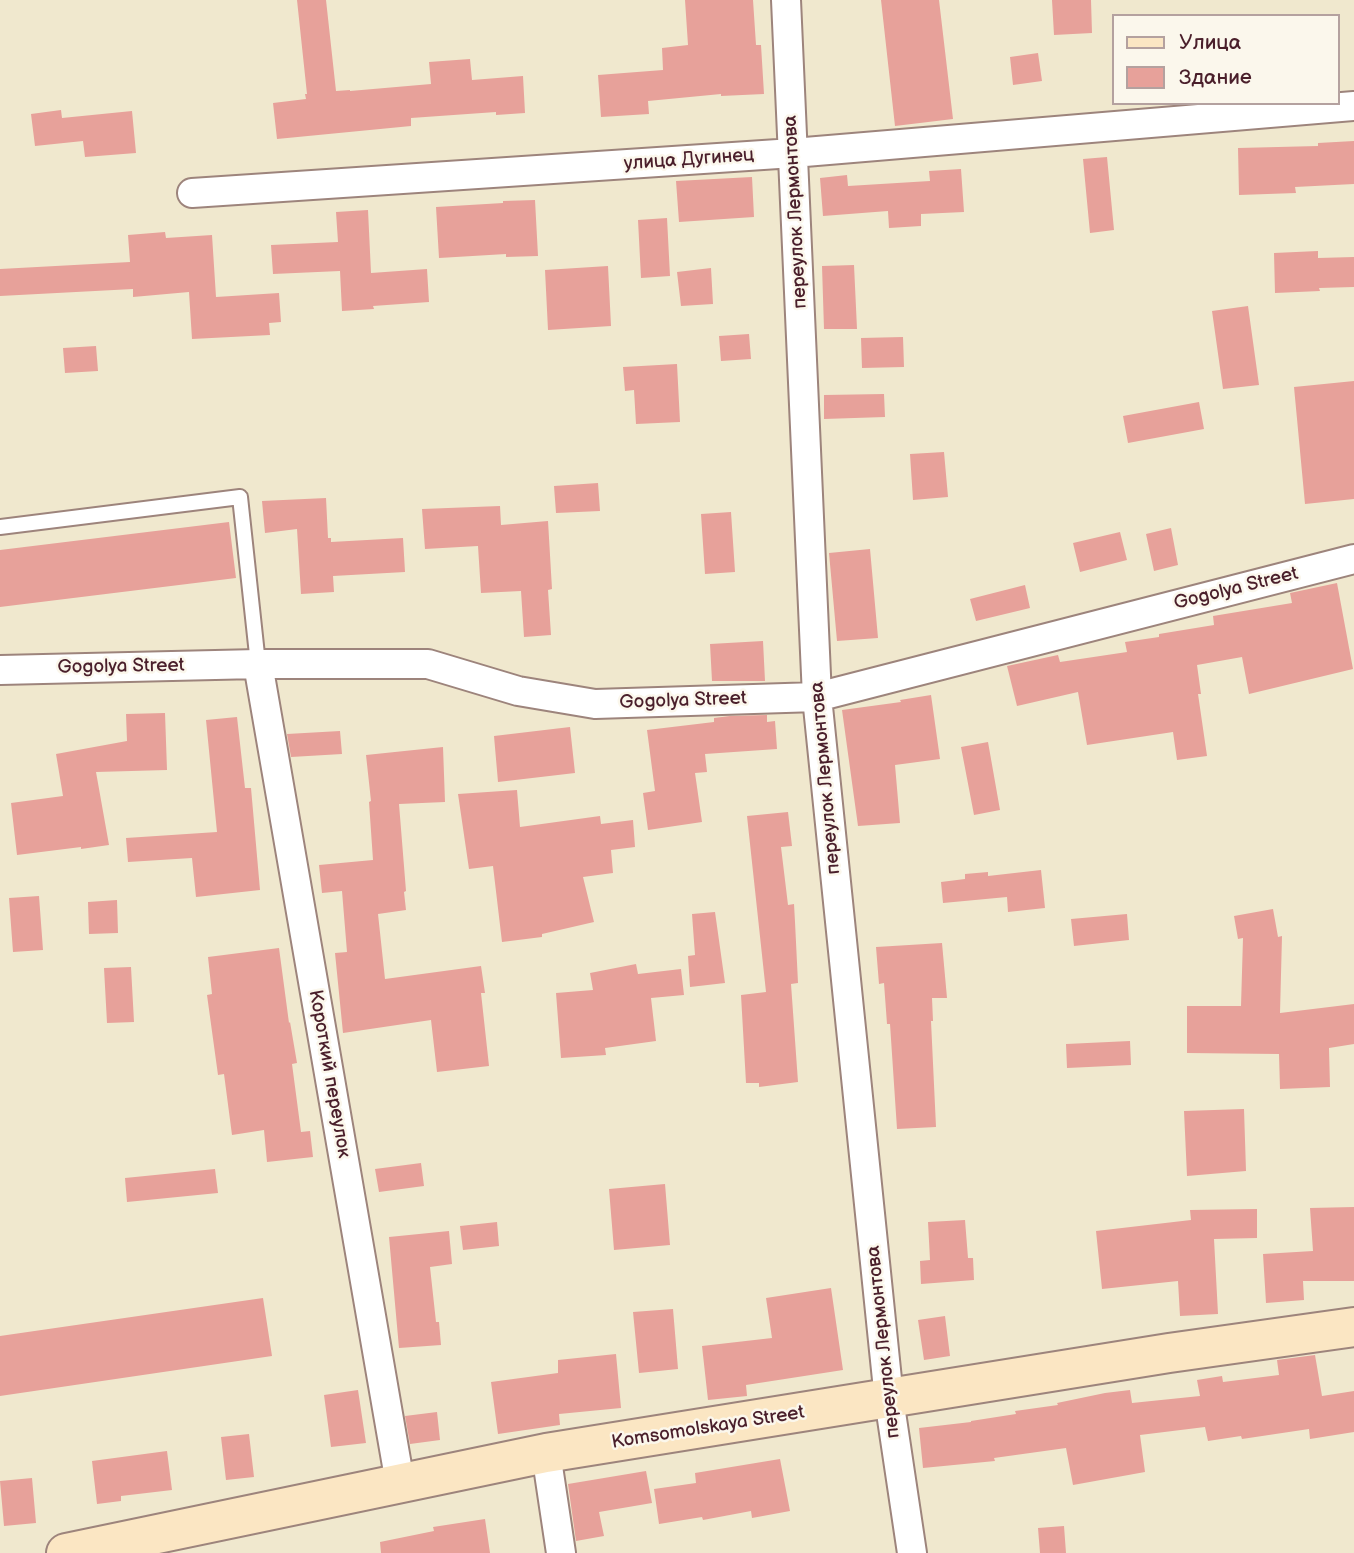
<!DOCTYPE html>
<meta charset="utf-8">
<style>
body{margin:0}
#map{position:relative;width:1354px;height:1553px;overflow:hidden;background:#f0e8ce;font-family:"Balsamiq Sans",sans-serif}
canvas{display:block}
.legend{position:absolute;left:1112px;top:14px;width:228px;height:91px;box-sizing:border-box;background:#fbf7ec;border:2px solid #b4a19f;margin:0;padding:9px 12px;list-style:none;font-size:21px;color:#4a1f2b}
.legend li{display:flex;align-items:center;gap:14px;height:35px}
.legend b{width:35px;border:2px solid #b4a19f}
</style>
<div id="map">
<canvas width="1354" height="1553"></canvas>
<ul class="legend">
<li><b style="height:9px;background:#fbe6c3"></b>Улица</li>
<li><b style="height:19px;background:#e7a19a"></b>Здание</li>
</ul>
</div>
<script>
const g = document.querySelector('canvas').getContext('2d');
g.lineJoin = 'round';
function fillPath(path, color) {
  g.fillStyle = color;
  g.fill(path, 'evenodd');
}
function poly(rows) {
  const path = new Path2D();
  for (const r of rows) {
    path.moveTo(r[0], r[1]);
    for (let i = 2; i < r.length; i += 2) path.lineTo(r[i], r[i + 1]);
  }
  return path;
}
function strokePath(path, color, width, dash) {
  g.strokeStyle = color;
  g.lineWidth = width;
  g.lineCap = dash ? 'butt' : 'round';
  g.setLineDash(dash || []);
  g.stroke(path);
}
function label(font, color, halo, rows, align = 'center') {
  g.font = font + ' "Balsamiq Sans",sans-serif';
  g.lineWidth = 5;
  g.setLineDash([]);
  g.textBaseline = 'middle';
  g.strokeStyle = halo;
  g.fillStyle = color;
  for (const [text, x, y, turn = 0] of rows) {
    g.save();
    g.translate(x, y);
    g.rotate((+turn || 0) * Math.PI / 180);
    g.textAlign = isNaN(turn) ? turn : align;
    if (halo) g.strokeText(text, 0, 0);
    g.fillText(text, 0, 0);
    g.restore();
  }
}
fillPath(poly([
 [297,0,326,0,336,91,350,90,350,91,431,84,429,62,470,59,472,80,523,76,525,113,496,115,496,112,411,118,411,126,277,139,273,103,306,99,305,94,307,94],
 [685,0,753,0,756,45,761,45,764,94,721,96,721,94,648,101,649,114,601,117,598,75,663,70,662,48,688,45],
 [881,0,939,0,953,119,895,126],
 [1052,0,1091,0,1092,33,1054,35],
 [1038,53,1042,81,1013,85,1010,57],
 [61,110,62,118,132,111,136,153,85,157,83,141,35,146,31,114],
 [1354,141,1354,184,1295,187,1296,193,1239,195,1238,148,1318,146,1318,143],
 [1107,157,1114,230,1090,233,1083,159],
 [961,169,964,212,921,214,921,226,889,228,888,211,823,216,820,178,847,175,848,186,930,181,929,171],
 [752,177,754,217,679,222,676,181],
 [535,200,538,256,506,257,506,254,439,258,436,207,503,203,503,201],
 [368,210,371,273,427,269,429,302,373,306,374,309,342,311,340,271,273,274,271,245,338,242,336,212],
 [667,218,670,276,641,278,638,220],
 [165,232,166,238,212,235,216,297,279,293,281,322,269,323,270,335,192,339,189,292,133,297,133,289,0,296,0,269,130,262,128,235],
 [1318,251,1318,258,1354,257,1354,287,1319,288,1320,291,1275,293,1274,253],
 [854,265,857,329,824,329,822,266],
 [608,266,611,326,548,330,545,270],
 [711,268,713,304,681,306,677,272],
 [1248,306,1259,385,1223,389,1212,311],
 [749,334,751,359,721,361,719,336],
 [903,337,904,367,862,368,861,338],
 [96,346,98,371,65,373,63,348],
 [677,364,680,422,636,424,634,390,625,391,623,367],
 [1354,381,1354,499,1305,504,1294,387],
 [884,394,885,417,824,419,824,395],
 [1199,402,1204,429,1128,443,1123,416],
 [944,452,948,497,913,500,910,454],
 [598,483,600,511,556,513,554,486],
 [326,498,328,538,331,538,331,542,403,538,405,572,333,576,334,592,301,594,297,529,265,533,262,501],
 [500,506,501,525,548,521,552,589,548,590,551,635,524,637,521,591,481,593,478,546,425,549,422,509],
 [731,512,735,572,705,574,701,514],
 [229,522,236,578,0,607,0,550],
 [1171,528,1178,565,1154,571,1146,534],
 [1120,532,1127,560,1080,572,1073,543],
 [870,549,878,638,837,641,829,553],
 [1337,583,1353,669,1249,694,1242,657,1197,665,1201,694,1198,694,1207,756,1177,760,1173,732,1087,745,1078,692,1017,706,1007,666,1058,655,1060,662,1127,652,1125,642,1159,637,1159,634,1214,625,1213,616,1292,603,1290,593],
 [1025,585,1030,608,976,621,970,599],
 [763,641,765,681,712,681,710,644],
 [931,695,940,759,895,765,900,823,858,826,842,710,901,702,900,700],
 [165,713,167,770,96,772,109,845,81,849,81,847,17,855,11,803,63,796,56,754,127,741,126,714],
 [767,715,767,722,775,721,777,749,705,754,707,772,695,773,702,822,648,830,643,793,655,791,647,730,714,722,714,718,730,716],
 [237,717,245,788,251,788,260,890,196,897,192,858,128,862,126,838,217,832,206,720],
 [570,727,575,773,498,782,494,736],
 [340,731,342,754,291,757,287,734],
 [988,742,1000,810,974,815,961,747],
 [443,747,445,802,399,804,406,891,404,892,406,910,378,914,385,979,481,966,485,993,481,993,489,1066,437,1072,431,1020,343,1033,335,953,347,952,342,891,322,893,319,865,373,860,369,802,371,801,366,755],
 [517,790,520,827,600,816,601,824,633,820,635,847,611,850,613,873,583,877,594,922,542,934,542,937,502,942,493,866,469,869,458,794],
 [788,812,792,846,781,847,788,905,794,904,795,922,798,983,791,984,798,1082,759,1087,759,1083,746,1083,741,995,766,992,747,816],
 [1041,870,1045,908,1008,912,1007,897,943,903,941,882,965,879,965,874,988,872,988,876],
 [39,896,43,950,13,952,9,898],
 [117,900,118,933,89,934,88,902],
 [1273,909,1278,937,1282,936,1280,1013,1354,1004,1354,1044,1329,1048,1330,1087,1280,1089,1279,1054,1187,1053,1187,1006,1241,1006,1243,938,1238,939,1234,916],
 [715,912,725,983,690,987,688,956,695,955,692,914],
 [1127,914,1129,940,1074,946,1071,919],
 [942,943,947,998,932,998,933,1021,931,1021,936,1127,897,1129,890,1024,887,1024,884,983,879,984,876,947],
 [279,948,289,1023,290,1022,297,1063,292,1064,301,1132,310,1131,313,1157,267,1162,264,1130,232,1135,224,1074,218,1075,207,995,212,994,208,957],
 [636,964,638,974,681,969,684,995,651,998,656,1041,605,1048,606,1055,561,1058,556,993,593,990,590,973],
 [131,967,134,1022,107,1023,104,968],
 [1130,1041,1131,1065,1067,1068,1066,1044],
 [1244,1109,1246,1171,1187,1176,1184,1111],
 [421,1163,424,1186,379,1192,375,1169],
 [215,1169,218,1193,127,1202,125,1178],
 [665,1184,670,1245,614,1250,609,1189],
 [1354,1207,1354,1281,1303,1281,1304,1300,1266,1303,1263,1254,1313,1251,1310,1208],
 [1257,1209,1257,1238,1214,1239,1218,1314,1180,1316,1178,1281,1102,1289,1096,1231,1191,1220,1190,1210],
 [965,1220,968,1258,973,1258,974,1280,921,1284,920,1261,930,1260,928,1222],
 [497,1222,499,1246,463,1250,460,1226],
 [449,1231,452,1264,430,1267,436,1322,439,1322,441,1345,399,1348,389,1237],
 [831,1288,843,1370,746,1385,747,1396,708,1400,702,1346,772,1338,766,1298],
 [263,1298,272,1356,0,1396,0,1336],
 [673,1309,678,1369,639,1373,633,1312],
 [945,1316,950,1356,924,1360,918,1320],
 [616,1354,621,1408,559,1414,560,1425,498,1434,491,1382,558,1373,558,1360],
 [1315,1355,1322,1396,1354,1391,1354,1432,1310,1439,1309,1429,1242,1439,1241,1436,1208,1441,1205,1427,1140,1435,1145,1472,1073,1485,1066,1448,994,1458,995,1461,923,1468,919,1428,971,1422,971,1421,1016,1414,1015,1411,1058,1405,1057,1403,1105,1393,1130,1390,1132,1403,1200,1396,1197,1380,1222,1376,1223,1382,1279,1375,1277,1360],
 [358,1390,366,1443,331,1447,324,1395],
 [437,1412,440,1440,410,1444,405,1416],
 [249,1434,254,1477,226,1480,221,1437],
 [167,1451,172,1490,121,1496,121,1501,97,1504,92,1461],
 [780,1459,790,1511,752,1518,751,1511,703,1520,702,1517,659,1524,654,1489,696,1483,695,1473],
 [646,1471,652,1503,599,1512,604,1536,576,1541,568,1484],
 [32,1478,36,1523,4,1526,0,1481],
 [485,1519,490,1553,381,1553,380,1542,434,1531,433,1527],
 [1064,1526,1066,1553,1040,1553,1038,1528]
]), '#e7a19a');
const service = poly([
 [0,527,240,497,258,664]
]);
const minor = poly([
 [786,0,817,697,889,1399,912,1553],
 [192,193,793,153,1354,106],
 [258,664,400,1483],
 [0,670,258,664,428,664,518,691,595,704,817,697,1354,559],
 [546,1453,561,1553]
]);
const secondary = poly([
 [66,1553,546,1453,1169,1353,1354,1327]
]);
strokePath(service, '#9d847c', 18);
strokePath(minor, '#9d847c', 32);
strokePath(secondary, '#9d847c', 42);
strokePath(service, '#fff', 14);
strokePath(minor, '#fff', 28);
strokePath(secondary, '#fbe6c3', 38);
label('19px', '#4a1f2b', '#fbf7ec', [
 ["улица Дугинец",689,160,-4],
 ["переулок Лермонтова",796,212,-93],
 ["Gogolya Street",1236,589,-14],
 ["Gogolya Street",121,667,-1],
 ["Gogolya Street",683,701,-2],
 ["переулок Лермонтова",826,778,-95],
 ["Короткий переулок",329,1074,80],
 ["переулок Лермонтова",884,1342,-96],
 ["Komsomolskaya Street",708,1428,-9]
]);
</script>
